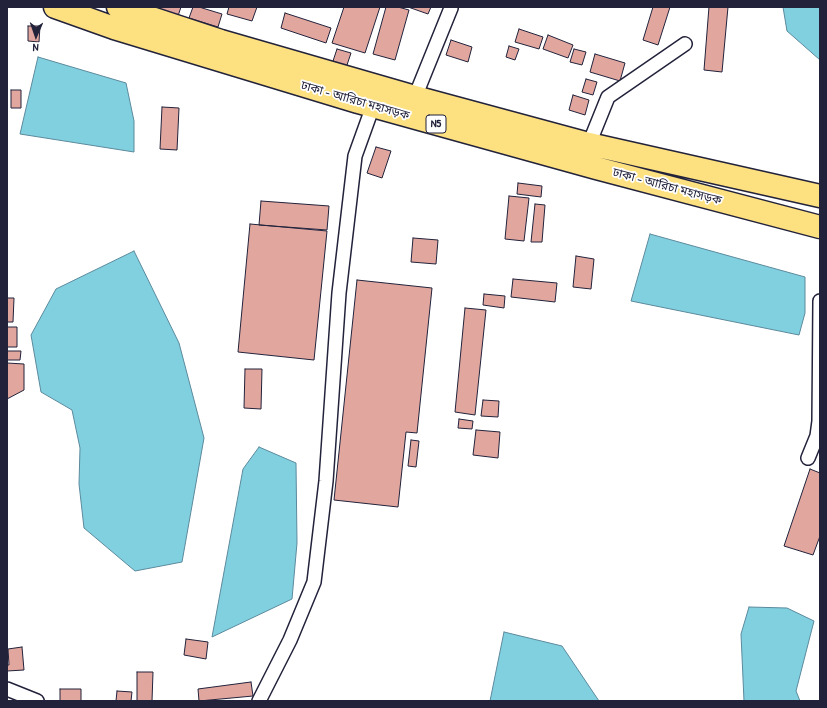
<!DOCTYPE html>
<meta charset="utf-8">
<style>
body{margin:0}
#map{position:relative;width:827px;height:708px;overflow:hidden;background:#fff;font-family:"Patrick Hand",sans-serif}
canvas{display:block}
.frame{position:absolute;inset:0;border:8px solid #22223b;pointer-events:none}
.north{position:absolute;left:16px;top:16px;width:40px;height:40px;-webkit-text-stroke:3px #fff;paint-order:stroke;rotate:182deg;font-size:11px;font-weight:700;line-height:16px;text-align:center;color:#22223b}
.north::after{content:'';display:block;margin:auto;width:14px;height:18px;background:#22223b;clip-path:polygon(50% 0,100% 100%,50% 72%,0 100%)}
</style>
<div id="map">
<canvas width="827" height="708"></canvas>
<div class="frame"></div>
<div class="north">N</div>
</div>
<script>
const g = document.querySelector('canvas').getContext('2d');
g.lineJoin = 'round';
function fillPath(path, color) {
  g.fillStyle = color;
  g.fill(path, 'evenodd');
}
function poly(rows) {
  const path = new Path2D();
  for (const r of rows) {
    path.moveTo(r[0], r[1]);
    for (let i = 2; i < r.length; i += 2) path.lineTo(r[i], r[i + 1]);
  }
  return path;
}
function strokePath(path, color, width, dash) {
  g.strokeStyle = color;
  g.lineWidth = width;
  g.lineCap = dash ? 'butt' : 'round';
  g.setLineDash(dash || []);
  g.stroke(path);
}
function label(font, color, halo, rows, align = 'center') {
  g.font = font + ' "Patrick Hand","Noto Sans Bengali",sans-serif';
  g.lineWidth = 3.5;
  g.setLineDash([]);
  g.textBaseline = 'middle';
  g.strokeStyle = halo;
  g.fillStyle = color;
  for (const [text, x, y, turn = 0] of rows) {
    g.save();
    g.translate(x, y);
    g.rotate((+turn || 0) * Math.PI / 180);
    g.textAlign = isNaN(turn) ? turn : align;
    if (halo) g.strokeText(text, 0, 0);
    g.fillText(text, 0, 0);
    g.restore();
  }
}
const water = poly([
 [783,7,820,7,820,60,787,31,783,7],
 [38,57,126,83,134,121,134,152,20,134,38,57],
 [650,234,805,277,805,313,799,335,631,301,650,234],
 [134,251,179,343,204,438,182,562,135,571,84,528,79,484,80,448,72,410,41,392,31,335,56,289,134,251],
 [259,447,296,463,297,543,292,599,212,637,243,469,259,447],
 [749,607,787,608,814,621,796,691,800,701,744,701,741,634,749,607],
 [504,632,562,646,599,701,490,701,504,632]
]);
fillPath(water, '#81d0df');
strokePath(water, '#5b8a9d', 1);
const building = poly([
 [152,7,181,7,177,19,152,7],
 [193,7,199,7,222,14,218,27,189,18,193,7],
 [229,7,257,7,252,21,227,14,229,7],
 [344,7,380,7,365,53,332,43,344,7],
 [386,7,398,7,409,10,395,60,373,54,386,7],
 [408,7,431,7,428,14,408,7],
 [653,7,670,7,658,45,643,40,653,7],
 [709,7,728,7,722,72,704,70,709,7],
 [285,13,331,28,326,43,281,28,285,13],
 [28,26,40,26,39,42,28,41,28,26],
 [519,29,543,37,539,49,515,42,519,29],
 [548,35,573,45,568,58,543,49,548,35],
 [451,40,472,47,468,62,446,55,451,40],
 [509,46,519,49,515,60,506,57,509,46],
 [337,49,351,53,343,77,329,73,337,49],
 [574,49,586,52,582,65,570,62,574,49],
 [595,54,625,63,620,81,590,72,595,54],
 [586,79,597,82,593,95,582,92,586,79],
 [11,90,21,90,21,108,11,108,11,90],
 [573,95,589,100,585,115,569,110,573,95],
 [162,107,179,108,177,150,160,149,162,107],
 [376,147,391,151,382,178,367,173,376,147],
 [518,183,542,186,541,197,517,194,518,183],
 [509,196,529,198,524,241,505,239,509,196],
 [261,201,329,206,327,230,259,225,261,201],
 [535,204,545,205,542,242,531,242,535,204],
 [250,224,327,231,314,360,238,352,250,224],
 [413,238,438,240,436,264,411,262,413,238],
 [576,256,594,259,591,289,573,287,576,256],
 [513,279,557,283,555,302,511,297,513,279],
 [357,280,432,288,417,433,406,432,398,507,334,500,357,280],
 [484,294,505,296,504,308,483,305,484,294],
 [7,298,14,298,13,322,7,322,7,298],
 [465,308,486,310,475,415,455,412,465,308],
 [7,327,17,327,17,347,7,347,7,327],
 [7,351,21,351,20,360,7,360,7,351],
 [7,363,24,364,24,390,7,399,7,363],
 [245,369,262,369,261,409,244,408,245,369],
 [483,400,499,401,498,417,481,416,483,400],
 [459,419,473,421,472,429,458,428,459,419],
 [476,430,500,432,498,458,473,455,476,430],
 [411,440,419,441,416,467,408,466,411,440],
 [810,469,820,473,820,536,813,555,784,546,810,469],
 [186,639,208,642,206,659,184,655,186,639],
 [22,647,24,670,7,671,7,665,9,665,8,649,22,647],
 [137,672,153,672,152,701,137,701,137,672],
 [251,682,253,696,199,701,198,689,251,682],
 [60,689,81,689,81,701,60,701,60,689],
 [117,691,132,692,131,701,116,701,117,691]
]);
fillPath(building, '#e1a79f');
strokePath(building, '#22223b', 1);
const street = poly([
 [415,97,451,8],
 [589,144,608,97,685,44],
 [808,458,817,436,819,421,820,301],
 [7,689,37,701],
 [259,701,290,640,314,582,326,481,339,293,355,156,373,106]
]);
const highway = poly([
 [55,7,114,28,358,102,596,168,820,227],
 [118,7,221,41,415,97,589,144,820,196]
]);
strokePath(street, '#22223b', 16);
strokePath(highway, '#22223b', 25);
strokePath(street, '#fff', 13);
strokePath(highway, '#fde080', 22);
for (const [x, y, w] of [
 [436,124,20]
]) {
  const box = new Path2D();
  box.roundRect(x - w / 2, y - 9, w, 18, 3);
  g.fillStyle = '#fff';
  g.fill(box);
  strokePath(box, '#22223b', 1);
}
label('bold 11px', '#22223b', null, [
 ["N5",436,124]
]);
label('12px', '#22223b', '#fff', [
 ["ঢাকা - আরিচা মহাসড়ক",355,101,16],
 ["ঢাকা - আরিচা মহাসড়ক",667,187,15]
]);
</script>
